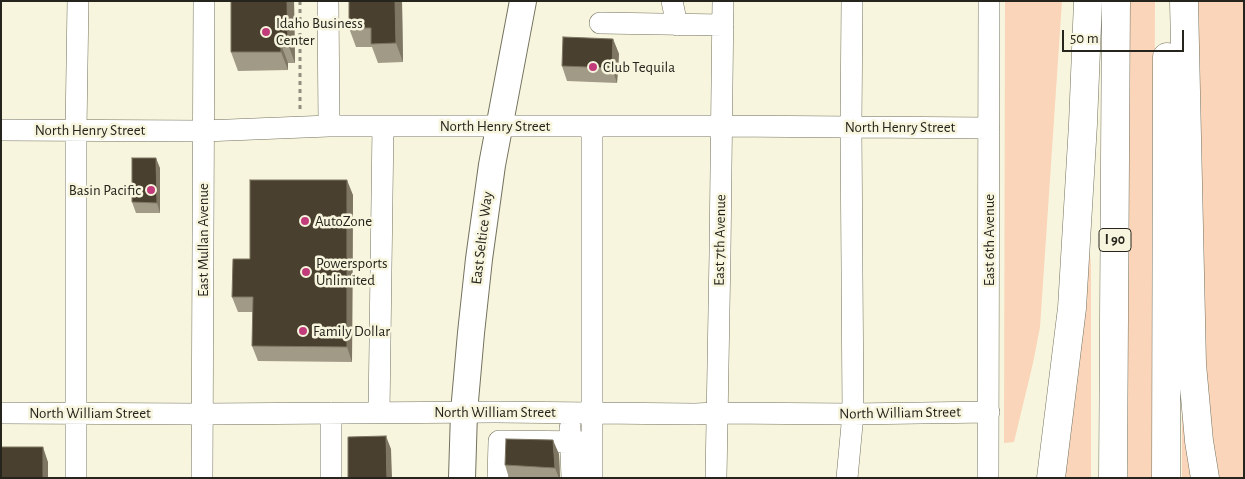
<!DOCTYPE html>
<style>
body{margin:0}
#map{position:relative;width:1245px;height:479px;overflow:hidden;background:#f7f5dd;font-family:"Alegreya Sans",sans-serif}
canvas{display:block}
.frame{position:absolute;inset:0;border:2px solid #26251d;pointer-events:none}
.scale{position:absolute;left:1062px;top:30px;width:122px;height:22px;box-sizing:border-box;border:2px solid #26251d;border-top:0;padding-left:6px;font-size:15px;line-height:18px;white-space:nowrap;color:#26251d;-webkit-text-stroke:4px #f7f5dd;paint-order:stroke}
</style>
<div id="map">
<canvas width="1245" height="479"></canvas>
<div class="frame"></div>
<div class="scale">50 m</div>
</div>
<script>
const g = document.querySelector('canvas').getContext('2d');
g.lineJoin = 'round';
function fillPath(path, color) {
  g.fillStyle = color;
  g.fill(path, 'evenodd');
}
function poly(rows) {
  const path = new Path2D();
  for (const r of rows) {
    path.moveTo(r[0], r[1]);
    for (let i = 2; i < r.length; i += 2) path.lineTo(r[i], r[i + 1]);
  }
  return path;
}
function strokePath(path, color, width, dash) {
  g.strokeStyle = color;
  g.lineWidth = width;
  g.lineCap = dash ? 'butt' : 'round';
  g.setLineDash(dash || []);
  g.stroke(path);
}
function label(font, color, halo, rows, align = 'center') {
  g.font = font + ' "Alegreya Sans",sans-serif';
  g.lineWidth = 5;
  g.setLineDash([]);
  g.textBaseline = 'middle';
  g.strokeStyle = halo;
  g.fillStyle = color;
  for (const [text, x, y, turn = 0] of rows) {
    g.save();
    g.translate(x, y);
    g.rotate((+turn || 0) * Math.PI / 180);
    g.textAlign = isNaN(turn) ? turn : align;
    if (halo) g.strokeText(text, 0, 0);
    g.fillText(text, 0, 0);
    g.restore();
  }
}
fillPath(poly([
 [1005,1,1062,1,1040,327,1033,363,1014,442,1004,443],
 [1125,1,1155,1,1153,478,1128,478,1125,170],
 [1198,1,1244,1,1244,478,1215,478,1205,418],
 [1089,250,1091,264,1091,478,1060,478,1087,255],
 [1182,364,1197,478,1182,478]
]), '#fad5b9');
const minor = poly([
 [328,1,329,126],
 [672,1,677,25],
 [600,23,723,25],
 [1,130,204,131,329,126,722,126,989,128],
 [1,413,202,414,495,412,695,414,717,413,853,414,989,412],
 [379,413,383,126],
 [570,428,572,478],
 [76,478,76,130,78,1],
 [202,478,204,1],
 [331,478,331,413],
 [498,478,499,441,592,442],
 [592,478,592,126],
 [716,478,720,253,723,1],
 [847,478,853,414,851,127,852,1],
 [988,478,989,1]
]);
const major = poly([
 [462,478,464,412,471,333,479,259,492,165,523,1]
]);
const highway = poly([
 [1184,1,1192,364,1199,441,1205,478],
 [1051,478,1072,308,1083,124,1088,1],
 [1113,478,1116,1],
 [1166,478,1167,57]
]);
strokePath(minor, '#73715d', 22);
strokePath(major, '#73715d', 28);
strokePath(highway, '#73715d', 29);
strokePath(poly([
 [300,1,300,111]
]), '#908e7e', 3, [4, 4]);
strokePath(minor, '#fff', 21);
strokePath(major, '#fff', 26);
strokePath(highway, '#fff', 28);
fillPath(poly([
 [231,1,294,1,295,63,288,63,288,70,238,71,231,52],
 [349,1,402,1,403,62,378,63,372,47,356,47,349,28],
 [613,39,619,54,617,83,567,81,562,66],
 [160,168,160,213,136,213,132,202],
 [353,195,352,362,258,361,252,346,253,312,238,312,232,297,250,259],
 [559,454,560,478,509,478,505,465]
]), '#a09a86');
fillPath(poly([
 [287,1,294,1,295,63,288,44],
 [395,1,402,1,403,62,396,43],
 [613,39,619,54,617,83,612,68],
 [281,44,288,63,288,70,281,52],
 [156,158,160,168,160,213,157,203],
 [347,180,353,195,352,362,347,347],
 [386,436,391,449,392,478,387,478],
 [553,440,559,454,560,478,559,478,555,468],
 [43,447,48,462,48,478,43,478]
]), '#7e7663');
const building = poly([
 [231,1,287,1,288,44,281,44,281,52,231,52,231,1],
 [349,1,395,1,396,43,371,44,371,28,349,28,349,1],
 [563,37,613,39,612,68,562,66,563,37],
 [132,158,156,158,157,203,132,202,132,158],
 [250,180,347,180,347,347,252,346,253,297,232,297,233,259,250,259,250,180],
 [386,436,387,478,348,478,348,437,386,436],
 [506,439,553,440,555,468,505,465,506,439],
 [1,447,43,447,43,478,1,478,1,447]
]);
fillPath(building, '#4a402f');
strokePath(building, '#7e7663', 1);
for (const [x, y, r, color] of [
 [266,32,5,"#c23c7c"],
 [593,67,5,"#c23c7c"],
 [151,190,5,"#c23c7c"],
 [305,221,5,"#c23c7c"],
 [306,272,5,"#c23c7c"],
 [303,331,5,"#c23c7c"]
]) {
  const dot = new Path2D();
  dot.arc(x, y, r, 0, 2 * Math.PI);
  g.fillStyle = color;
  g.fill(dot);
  strokePath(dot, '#f7f5dd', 2);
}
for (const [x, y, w] of [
 [1115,240,32]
]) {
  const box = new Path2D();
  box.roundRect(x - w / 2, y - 11.5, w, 23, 4);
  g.fillStyle = '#f7f5dd';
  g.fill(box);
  strokePath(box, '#26251d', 1);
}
label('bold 14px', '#26251d', null, [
 ["I 90",1115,240]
]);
label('15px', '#26251d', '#f7f5dd', [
 ["Idaho Business",276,23],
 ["Center",276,40],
 ["Club Tequila",603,67],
 ["Basin Pacific",141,190,"right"],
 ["AutoZone",315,221],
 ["Powersports",316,263],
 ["Unlimited",316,280],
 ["Family Dollar",313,331]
], 'left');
label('15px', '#26251d', '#f7f5dd', [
 ["North Henry Street",495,126],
 ["North Henry Street",900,127],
 ["North Henry Street",90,130],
 ["East Seltice Way",482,238,-83],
 ["East Mullan Avenue",203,240,-90],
 ["East 7th Avenue",720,240,-89],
 ["East 6th Avenue",989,240,-90],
 ["North William Street",495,412],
 ["North William Street",90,413],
 ["North William Street",900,413,-1]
]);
</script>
